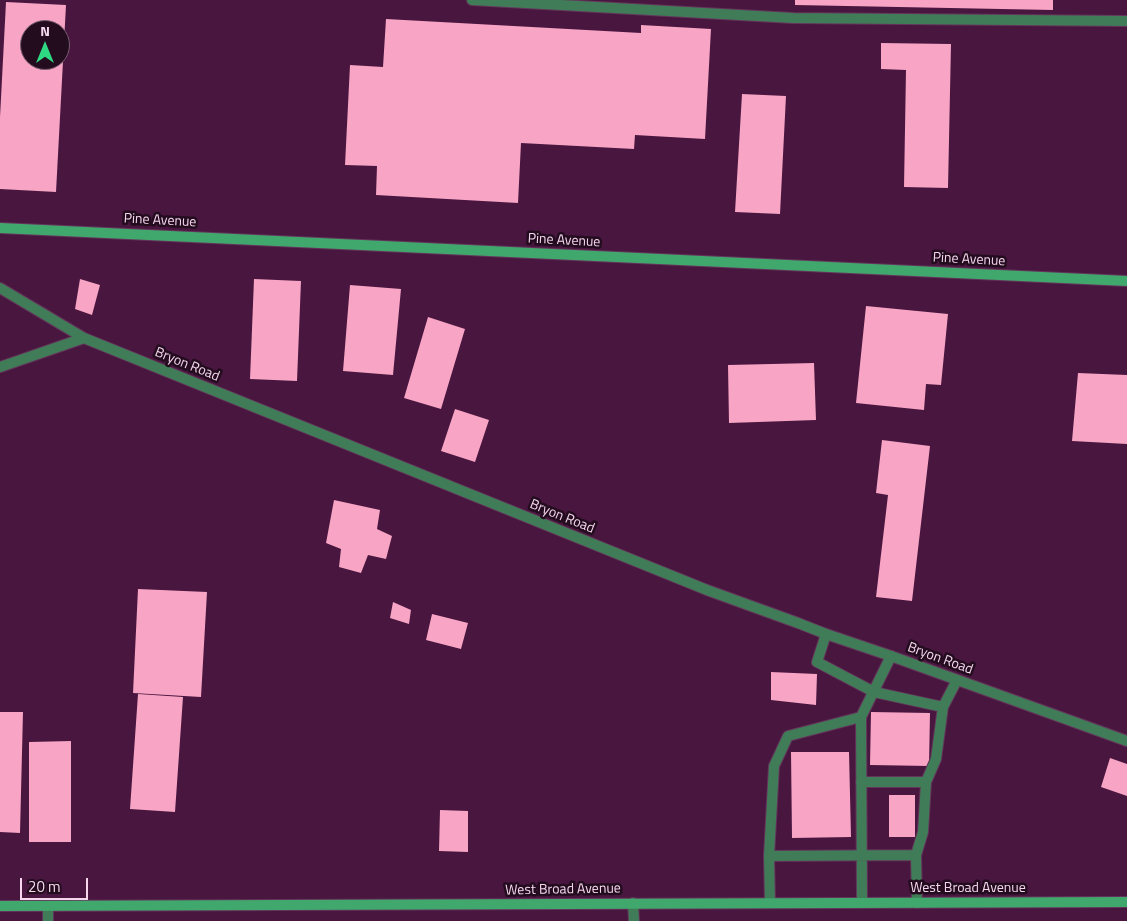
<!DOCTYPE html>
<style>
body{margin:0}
#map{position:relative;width:1127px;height:921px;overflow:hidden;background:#48163f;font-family:"Titillium Web",sans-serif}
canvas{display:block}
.north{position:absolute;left:20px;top:20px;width:50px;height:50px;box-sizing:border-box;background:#220c1e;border:1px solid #775d71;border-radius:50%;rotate:0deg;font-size:14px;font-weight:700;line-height:20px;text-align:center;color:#f6d6ed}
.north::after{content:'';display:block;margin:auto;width:18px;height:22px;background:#2fd883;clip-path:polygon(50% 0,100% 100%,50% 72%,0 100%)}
.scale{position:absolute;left:20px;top:878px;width:68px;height:22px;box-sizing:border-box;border:2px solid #f6d6ed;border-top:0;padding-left:6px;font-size:15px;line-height:18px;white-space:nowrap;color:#f6d6ed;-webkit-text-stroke:4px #220c1e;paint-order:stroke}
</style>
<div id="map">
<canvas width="1127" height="921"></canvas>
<div class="north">N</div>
<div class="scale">20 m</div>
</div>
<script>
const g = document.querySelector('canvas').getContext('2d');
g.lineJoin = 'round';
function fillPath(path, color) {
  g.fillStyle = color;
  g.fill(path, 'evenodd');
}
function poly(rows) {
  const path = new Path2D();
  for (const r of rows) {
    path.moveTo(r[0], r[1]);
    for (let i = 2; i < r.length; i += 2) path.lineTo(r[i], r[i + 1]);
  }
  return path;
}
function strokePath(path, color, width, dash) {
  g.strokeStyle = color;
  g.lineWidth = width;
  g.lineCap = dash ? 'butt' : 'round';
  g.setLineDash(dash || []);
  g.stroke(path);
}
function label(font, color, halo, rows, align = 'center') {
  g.font = font + ' "Titillium Web",sans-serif';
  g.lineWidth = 5;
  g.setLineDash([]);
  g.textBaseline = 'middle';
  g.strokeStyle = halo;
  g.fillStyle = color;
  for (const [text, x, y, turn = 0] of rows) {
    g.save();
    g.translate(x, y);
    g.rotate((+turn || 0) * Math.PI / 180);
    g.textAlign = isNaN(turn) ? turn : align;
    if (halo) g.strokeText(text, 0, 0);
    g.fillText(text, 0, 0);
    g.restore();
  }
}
fillPath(poly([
 [795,0,1053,0,1053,10,795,5],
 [6,2,66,5,56,192,0,189,0,117],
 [30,30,60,30,60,60,30,60],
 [386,19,641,33,641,25,711,29,705,139,635,135,634,149,521,143,518,203,376,195,377,166,345,165,350,65,383,67],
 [881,43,951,44,948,188,904,187,906,70,881,69],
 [742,94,786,96,780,214,735,212],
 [80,279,100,285,92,315,75,309],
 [254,279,301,281,297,381,250,379],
 [350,285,401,289,393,375,343,371],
 [866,306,948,314,941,385,926,384,924,410,856,403],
 [428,317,465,329,441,409,404,398],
 [814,363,816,420,729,423,728,365],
 [1078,373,1127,375,1127,444,1072,441],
 [455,409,489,420,475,462,441,451],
 [882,440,930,446,912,601,876,597,888,495,876,493],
 [334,500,380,510,377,529,392,536,386,559,368,555,361,573,339,567,341,549,326,543],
 [138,589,207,592,201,697,133,693],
 [393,602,411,610,409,624,390,618],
 [432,614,468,623,461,649,426,640],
 [771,672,817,674,816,705,771,700],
 [138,694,183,697,175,812,130,809],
 [0,712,23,712,20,833,0,832],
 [871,712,930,713,929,766,870,765],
 [71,741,71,842,29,842,29,742],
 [791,752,849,752,851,837,792,838],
 [1110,758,1127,764,1127,796,1101,787],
 [889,795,915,795,915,837,889,837],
 [440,810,468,811,468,852,439,851]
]), '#f8a4c4');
const lane = poly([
 [472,0,793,18,1127,21],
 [826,634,817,662,874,692,943,707],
 [861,782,926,782],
 [769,856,916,855],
 [633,903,634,921],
 [770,903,769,856,774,766,788,736,861,717],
 [862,903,861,717,891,656],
 [917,903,916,855,923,832,926,782,936,759,943,707,957,680]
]);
const street = poly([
 [0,288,84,338,707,590,798,623,826,634,891,656,1127,741],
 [0,367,84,338],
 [48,921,48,906]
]);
const secondary = poly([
 [0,228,1127,281],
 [0,906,1127,902]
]);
strokePath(lane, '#64355b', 12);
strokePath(street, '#64355b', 12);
strokePath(secondary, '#64355b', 12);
strokePath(lane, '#407c57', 10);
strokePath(street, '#407c57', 10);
strokePath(secondary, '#41a86d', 10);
label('14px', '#f6d6ed', '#220c1e', [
 ["Pine Avenue",160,221,3],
 ["Pine Avenue",564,241,3],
 ["Pine Avenue",969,260,3],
 ["Bryon Road",187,365,22],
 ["Bryon Road",562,517,22],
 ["Bryon Road",940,659,20],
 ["West Broad Avenue",968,889],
 ["West Broad Avenue",563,890,-1]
]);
</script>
